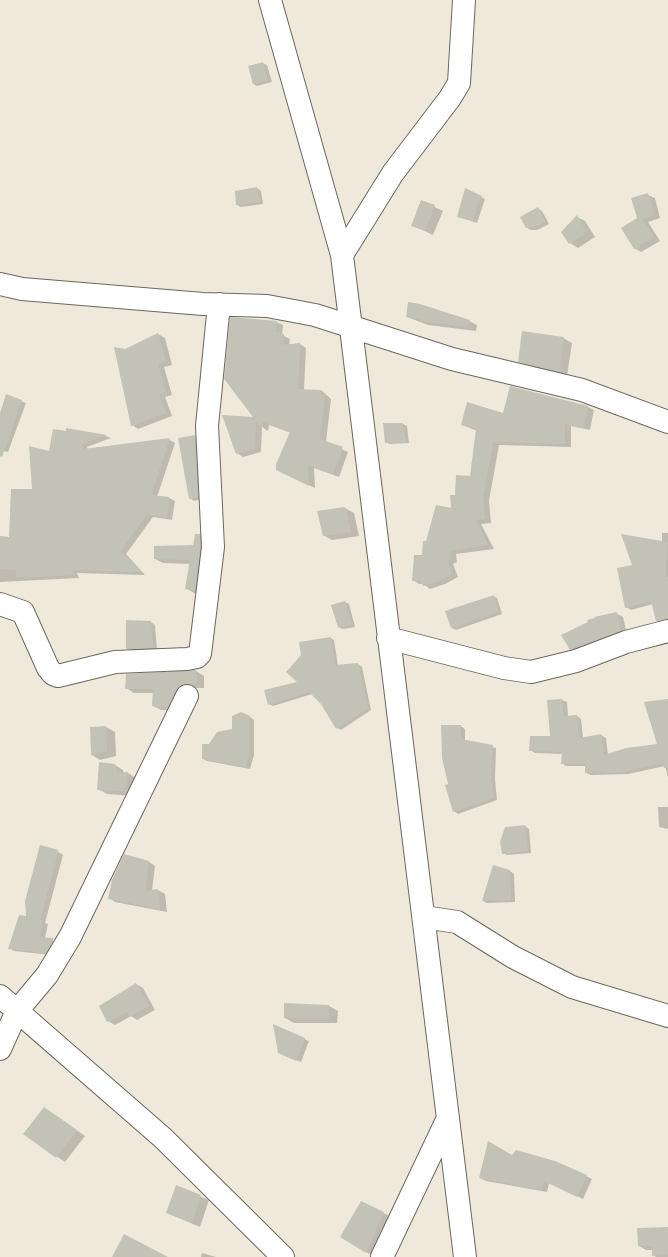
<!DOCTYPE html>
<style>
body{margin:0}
canvas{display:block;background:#efe9dc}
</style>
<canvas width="668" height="1257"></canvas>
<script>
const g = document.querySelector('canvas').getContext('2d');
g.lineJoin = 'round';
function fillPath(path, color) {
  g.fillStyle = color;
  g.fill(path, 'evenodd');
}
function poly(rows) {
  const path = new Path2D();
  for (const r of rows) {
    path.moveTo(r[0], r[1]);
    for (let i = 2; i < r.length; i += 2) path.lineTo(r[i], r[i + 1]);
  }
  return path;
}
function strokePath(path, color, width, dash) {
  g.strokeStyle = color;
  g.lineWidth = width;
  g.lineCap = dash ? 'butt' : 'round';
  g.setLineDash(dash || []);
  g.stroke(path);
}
fillPath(poly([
 [263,63,267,65,272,82,257,86,253,84,249,66],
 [257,188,261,191,263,204,241,207,237,205],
 [648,195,655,198,660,218,648,222,660,241,641,252,634,248,638,218],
 [481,197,485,199,477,223,459,217],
 [422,201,443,211,433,235,412,225],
 [538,208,542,211,549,224,537,230,531,230,527,228],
 [577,217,585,221,595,237,578,248,570,243],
 [407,317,469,321,477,325,476,331,428,325],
 [276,322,283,325,282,335,290,339,289,345,300,344,306,348,304,390,321,390,331,399,326,442,348,452,339,477,314,468,315,488,277,470,291,433,269,425,268,431,262,427,261,452,243,457,237,453,255,418],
 [158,334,165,338,172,365,164,367,172,395,165,397,172,416,138,429,132,425,125,350],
 [563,338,572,343,567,376,527,366,519,361],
 [7,396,26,403,8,452,0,450,0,416],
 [588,407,594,410,590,430,571,426,571,447,499,445,489,501,491,523,481,524,494,549,456,554,457,562,453,564,458,577,445,584,430,589,423,584,419,584,413,580,423,556,427,542,452,509,455,496,471,477,477,431,462,425,504,414],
 [403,424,407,426,409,443,390,444,386,442],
 [67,429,106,436,111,438,87,447,88,450,170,440,175,443,157,497,169,498,175,501,172,520,153,517,126,554,145,575,77,573,79,578,0,582,0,537,10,538,49,453,67,432],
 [195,436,199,439,200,472,198,473,200,475,202,499,194,501,190,498],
 [345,508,354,513,359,536,332,540,323,535],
 [662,533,668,533,668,622,661,623,657,621,653,604,631,610,626,607,633,566,662,542],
 [200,535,208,540,203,594,194,593,186,588,191,564,163,563,155,559,194,546],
 [493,596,497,598,502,614,456,630,452,628,447,611],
 [345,602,349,604,355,627,343,629,338,627,332,606],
 [616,613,623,617,627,634,577,653,571,649],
 [151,622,155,625,157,650,131,651,127,648],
 [330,638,334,640,338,666,358,664,362,667,371,710,341,730,337,728,322,703,312,694,273,706,269,704,299,682],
 [196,671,204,676,204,688,194,688,188,690,176,711,161,710,153,706,154,693,134,693,126,688],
 [562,700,567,702,568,717,577,716,581,719,583,738,601,735,606,738,608,755,658,745,668,700,668,777,665,766,628,774,591,775,586,773,586,766,566,766,562,763,563,754,535,753,530,750,551,738,548,701],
 [250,717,254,720,254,755,250,769,207,761,203,759,210,745],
 [461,726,465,729,465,741,496,748,495,779,497,800,458,814,454,811,450,785],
 [106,727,115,732,116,756,100,760,92,755,91,728],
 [115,765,123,770,124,773,128,773,136,778,133,796,107,794,98,789],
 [658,807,668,807,668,829,659,827],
 [525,826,529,829,531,853,507,855,503,853],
 [57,851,63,855,45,923,48,924,45,938,57,942,51,955,14,951,9,948,28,918],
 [149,862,155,866,152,891,158,890,165,894,167,912,115,902,109,898],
 [510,871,514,874,515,902,487,903,483,901],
 [136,984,143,988,155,1010,137,1020,131,1016,115,1025,108,1021],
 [285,1004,329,1006,338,1011,337,1023,294,1023,285,1018],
 [274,1026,309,1041,301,1062,283,1055],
 [52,1113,85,1136,65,1162,24,1134],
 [512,1156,586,1176,592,1179,583,1199,549,1183,547,1192,486,1181,480,1178],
 [177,1187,209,1200,200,1227,167,1213],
 [362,1203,392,1217,374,1257,342,1237],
 [668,1228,668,1257,656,1257,653,1255,653,1250,646,1250,639,1246],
 [202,1253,216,1257,201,1257]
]), '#0003');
fillPath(poly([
 [263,62,268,80,253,84,248,66],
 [257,187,260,202,236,205,235,191],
 [465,188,482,196,477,207,473,221,457,217],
 [648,193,654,215,642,219,654,237,634,249,621,228,637,218,631,198],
 [421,200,435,205,425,231,411,226],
 [538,207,545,222,532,228,526,228,520,217],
 [577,215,587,232,569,244,561,232],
 [408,302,420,304,470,320,468,327,419,321,419,319,406,317],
 [230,317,277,321,276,332,284,334,283,345,300,343,298,389,321,390,321,394,325,394,320,439,343,447,333,474,308,465,309,486,276,470,276,464,290,432,263,422,262,428,256,422,255,449,236,454,222,415,253,417,224,379],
 [522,331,564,337,559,372,518,362],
 [158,333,166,361,158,364,166,392,159,394,166,413,131,426,114,347,125,349],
 [510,386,588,406,583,428,565,424,565,444,493,442,483,497,485,519,476,520,488,545,450,551,451,559,447,560,452,574,439,581,423,586,421,581,412,581,414,555,422,555,423,541,426,541,436,505,451,508,450,495,455,495,456,475,470,476,476,429,461,425,467,402,503,413],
 [6,394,22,400,2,457,0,456,0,413],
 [383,423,403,423,406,442,385,443],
 [66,428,107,435,82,444,83,449,170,438,151,495,169,497,167,518,147,514,121,551,141,572,72,570,74,575,16,578,16,570,0,569,0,536,9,537,11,489,32,489,29,446,49,451,53,429,66,431],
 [195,435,197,470,194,471,197,471,198,497,189,499,178,438],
 [345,507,351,532,323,536,317,511],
 [195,534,200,534,200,547,195,591,185,589,190,560,154,559,154,546,193,545],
 [621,534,668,542,666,560,666,577,668,577,668,619,656,621,651,601,625,608,617,568,632,565],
 [494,595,498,612,451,628,445,611],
 [345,601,352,625,338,627,331,605],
 [617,612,621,631,585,644,584,642,570,650,561,635,588,622,587,620,595,618,594,617],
 [126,620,151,621,153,648,126,649],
 [331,637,335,665,358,663,368,708,336,729,321,704,309,692,268,705,264,690,297,682,286,672,301,655,299,642],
 [196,670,197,684,186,684,180,686,173,692,173,697,168,707,152,706,153,689,125,689,126,674],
 [562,699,564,716,577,715,579,738,601,734,604,755,626,748,657,744,644,702,668,699,668,767,664,768,663,763,623,772,585,773,585,764,561,764,562,752,529,751,530,736,550,736,547,700],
 [241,712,250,716,250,752,246,767,202,759,202,744,209,744,217,732,232,729,232,716],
 [441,725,461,725,461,739,493,745,491,776,493,798,453,812,445,785,448,784,442,758],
 [106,726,107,751,91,755,90,727],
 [99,762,115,764,117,773,128,772,125,791,97,790],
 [525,825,528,851,502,854,500,842,505,827],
 [40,845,58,850,58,852,40,920,43,920,39,937,53,938,53,942,46,953,32,952,31,953,31,951,8,949,19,915,26,916,25,901],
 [124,854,149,861,145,891,158,889,160,909,108,899,112,880],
 [493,865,510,870,511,900,482,901],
 [136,983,149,1006,130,1017,127,1012,107,1022,99,1006],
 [284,1003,329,1005,329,1018,284,1018],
 [273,1024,305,1038,296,1061,278,1053],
 [44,1107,77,1130,56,1158,23,1134],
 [488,1141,512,1155,516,1150,555,1161,587,1175,577,1197,544,1181,541,1190,479,1178],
 [176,1185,201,1195,192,1223,166,1213],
 [361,1201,384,1212,366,1253,340,1237],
 [668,1227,668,1255,652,1256,652,1247,638,1246,637,1228],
 [124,1234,168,1257,112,1257]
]), '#c2c3b6');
const minor = poly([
 [270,0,342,255,465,1257],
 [342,255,393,173,450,98,459,83,464,0],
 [0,284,22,289,203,304,267,306,315,315,452,359,582,390,668,422],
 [0,604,23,612,48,668,53,674,58,676,115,662,187,659,197,657,200,654,213,547,207,426,219,304],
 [388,638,504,668,531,672,576,661,626,642,668,631],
 [424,917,457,922,513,957,572,987,668,1016],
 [0,996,163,1138,283,1257],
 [0,1049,17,1011,47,975,70,937,187,696],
 [382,1257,448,1118]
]);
strokePath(minor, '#6d685c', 24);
strokePath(minor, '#fff', 22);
</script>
